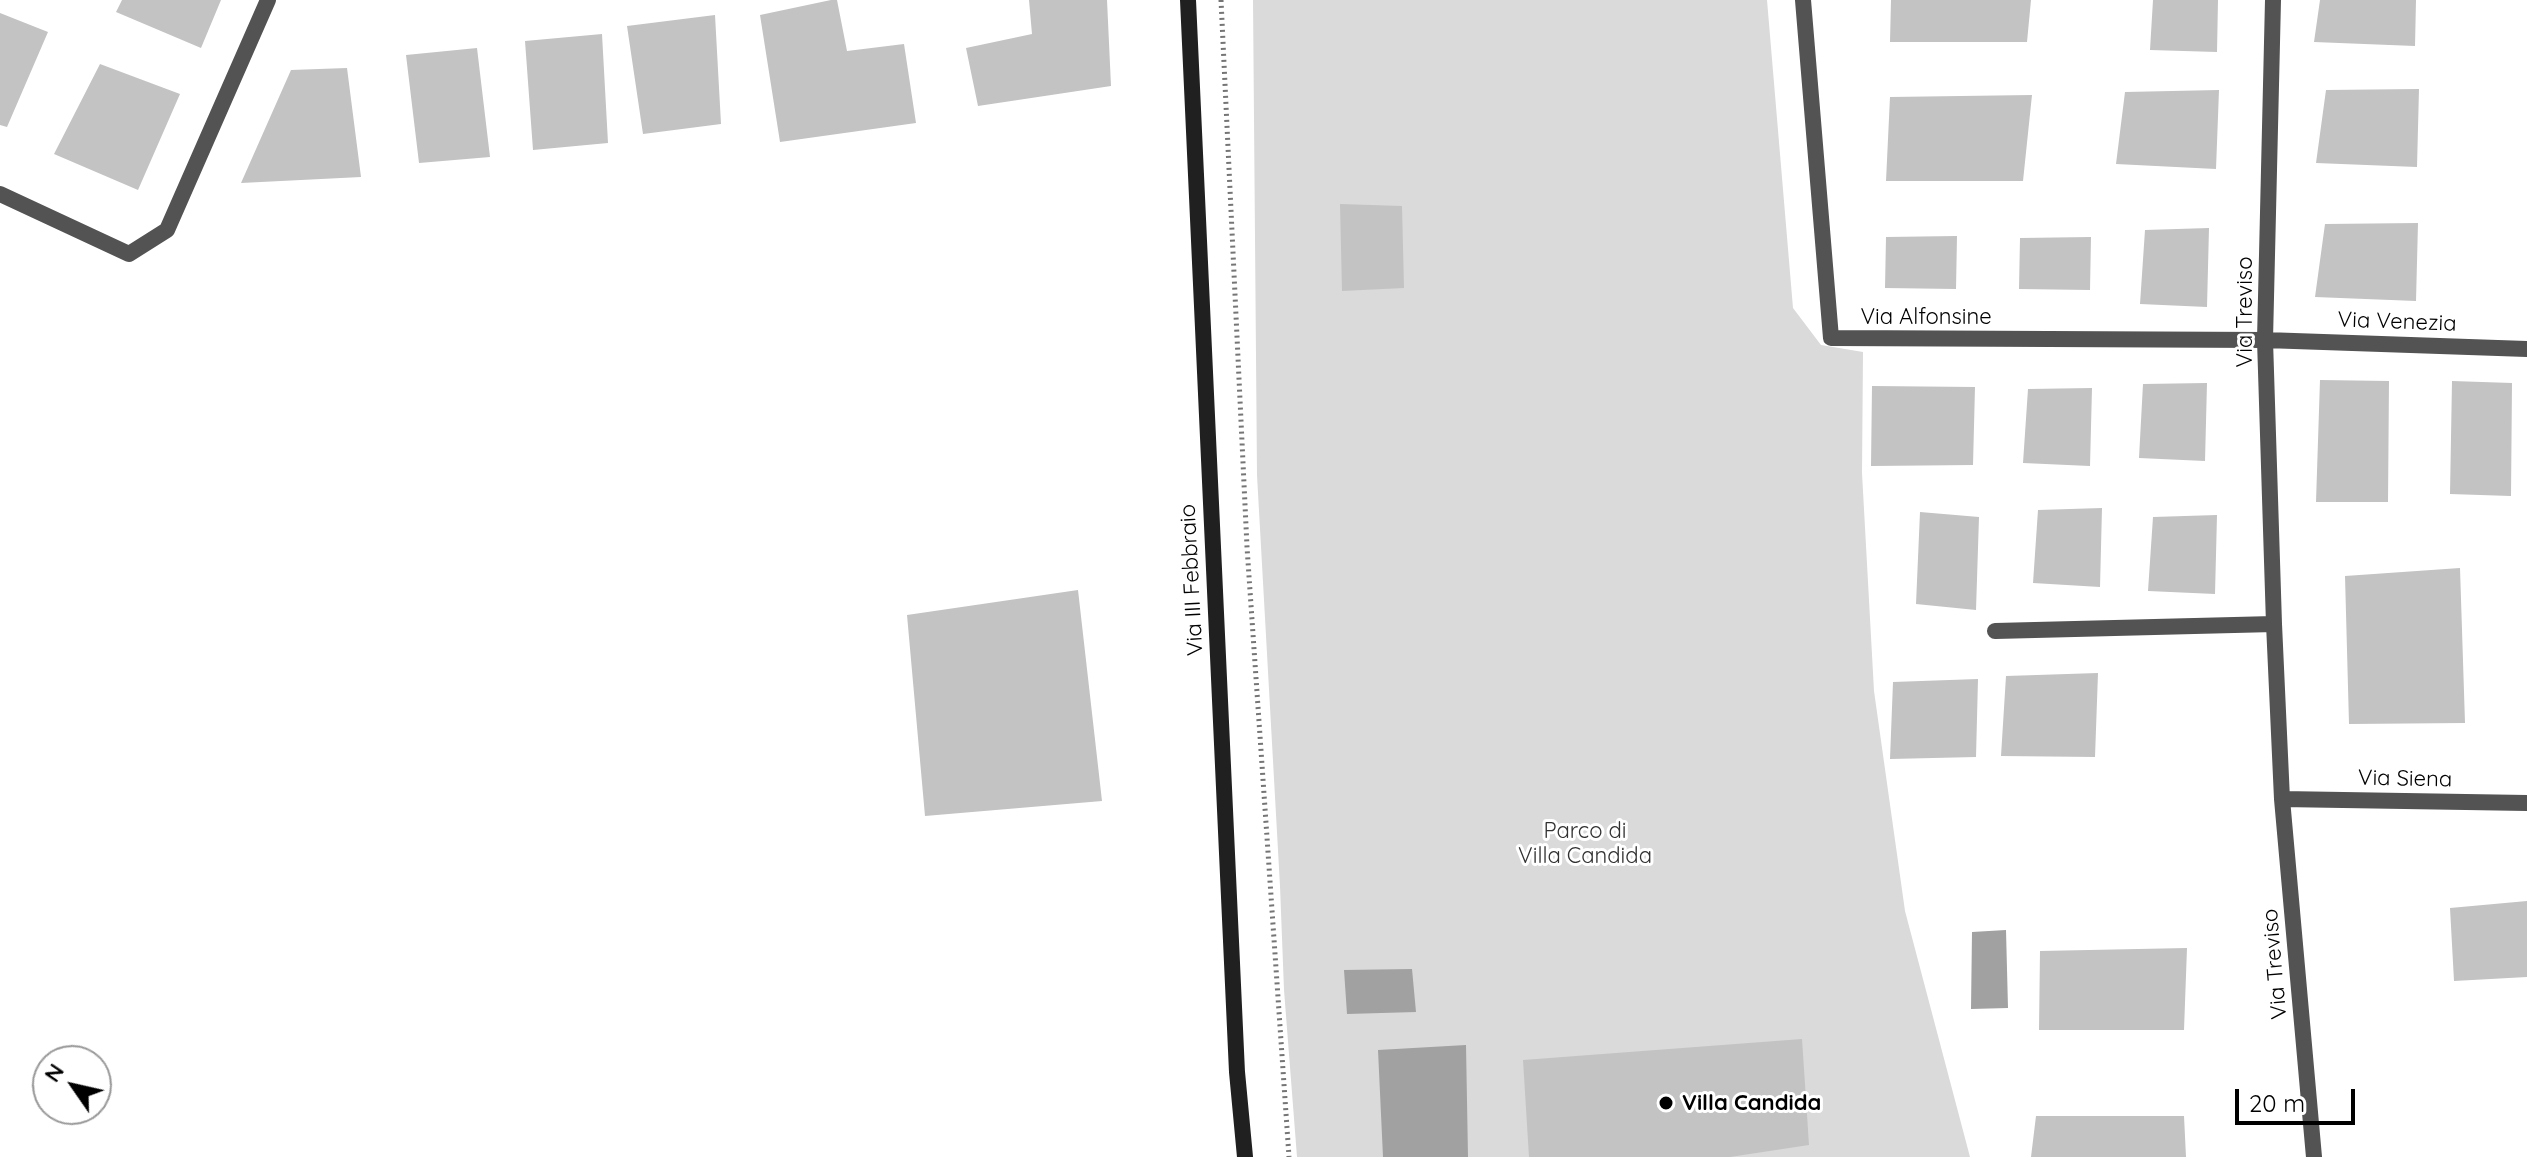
<!DOCTYPE html>
<style>
body{margin:0}
#map{position:relative;width:2527px;height:1157px;overflow:hidden;background:#fff;font-family:Quicksand,sans-serif}
canvas{display:block}
.north{position:absolute;left:32px;top:1045px;width:80px;height:80px;box-sizing:border-box;background:#fff;border:2px solid #999;border-radius:50%;rotate:304deg;font-size:22px;font-weight:700;line-height:32px;text-align:center;color:#000}
.north::after{content:'';display:block;margin:auto;width:28px;height:36px;background:#000;clip-path:polygon(50% 0,100% 100%,50% 72%,0 100%)}
.scale{position:absolute;left:2235px;top:1089px;width:120px;height:36px;box-sizing:border-box;border:4px solid #000;border-top:0;padding-left:10px;font-size:24px;line-height:28px;white-space:nowrap;color:#000;-webkit-text-stroke:6px #fff;paint-order:stroke}
</style>
<div id="map">
<canvas width="2527" height="1157"></canvas>
<div class="north">N</div>
<div class="scale">20 m</div>
</div>
<script>
const g = document.querySelector('canvas').getContext('2d');
g.lineJoin = 'round';
function fillPath(path, color) {
  g.fillStyle = color;
  g.fill(path, 'evenodd');
}
function poly(rows) {
  const path = new Path2D();
  for (const r of rows) {
    path.moveTo(r[0], r[1]);
    for (let i = 2; i < r.length; i += 2) path.lineTo(r[i], r[i + 1]);
  }
  return path;
}
function strokePath(path, color, width, dash) {
  g.strokeStyle = color;
  g.lineWidth = width;
  g.lineCap = dash ? 'butt' : 'round';
  g.setLineDash(dash || []);
  g.stroke(path);
}
function label(font, color, halo, rows, align = 'center') {
  g.font = font + ' Quicksand,sans-serif';
  g.lineWidth = 6;
  g.setLineDash([]);
  g.textBaseline = 'middle';
  g.strokeStyle = halo;
  g.fillStyle = color;
  for (const [text, x, y, turn = 0] of rows) {
    g.save();
    g.translate(x, y);
    g.rotate((+turn || 0) * Math.PI / 180);
    g.textAlign = isNaN(turn) ? turn : align;
    if (halo) g.strokeText(text, 0, 0);
    g.fillText(text, 0, 0);
    g.restore();
  }
}
fillPath(poly([
 [1253,0,1767,0,1793,308,1821,345,1863,352,1862,473,1874,691,1905,911,1970,1157,1297,1157,1284,990,1280,886,1257,475]
]), '#dadada');
fillPath(poly([
 [2006,930,2008,1008,1971,1009,1972,932],
 [1412,969,1416,1012,1347,1014,1344,970],
 [1466,1045,1468,1157,1383,1157,1378,1050]
]), '#a1a1a1');
fillPath(poly([
 [122,0,221,0,201,48,116,12],
 [831,0,837,0,847,51,904,44,916,123,780,142,760,15],
 [1029,0,1107,0,1111,86,978,106,966,48,1032,34],
 [1891,0,2031,0,2027,42,1890,42],
 [2153,0,2218,0,2217,52,2150,50],
 [2320,0,2416,0,2415,46,2314,42],
 [0,13,48,32,7,127,0,125],
 [715,15,721,124,643,134,627,26],
 [602,34,608,143,533,150,525,41],
 [477,48,490,157,419,163,406,55],
 [100,64,180,94,138,190,54,154],
 [347,68,361,177,241,183,291,70],
 [2419,89,2417,167,2316,163,2326,90],
 [2219,90,2216,169,2116,164,2125,92],
 [2032,95,2023,181,1886,181,1890,97],
 [1340,204,1402,206,1404,288,1342,291],
 [2418,223,2416,301,2315,297,2325,224],
 [2209,228,2207,307,2140,304,2145,230],
 [1957,236,1956,289,1885,288,1886,237],
 [2091,237,2090,290,2019,289,2020,238],
 [2320,380,2389,381,2388,502,2316,502],
 [2452,381,2512,383,2511,496,2450,494],
 [2207,383,2205,461,2139,458,2143,384],
 [1872,386,1975,387,1973,465,1871,466],
 [2092,388,2090,466,2023,463,2028,389],
 [2102,508,2100,587,2033,583,2038,510],
 [1920,512,1979,517,1976,610,1916,604],
 [2217,515,2215,594,2148,591,2153,517],
 [2460,568,2465,723,2349,724,2345,576],
 [1078,590,1102,801,925,816,907,615],
 [2098,673,2095,757,2001,756,2006,676],
 [1978,679,1976,757,1890,759,1893,682],
 [2527,901,2527,977,2454,981,2450,908],
 [2187,948,2184,1030,2039,1030,2040,951],
 [1802,1039,1809,1145,1730,1157,1529,1157,1523,1060],
 [2036,1116,2184,1116,2186,1157,2031,1157]
]), '#c3c3c3');
strokePath(poly([
 [1221,0,1247,547,1289,1157]
]), '#757575', 5, [2, 4]);
strokePath(poly([
 [1803,0,1831,338,2265,340,2527,349],
 [2273,0,2265,340,2274,624,2282,799,2314,1157],
 [0,194,129,254,167,230,268,0],
 [1995,631,2274,624],
 [2282,799,2527,803]
]), '#535353', 16);
strokePath(poly([
 [1188,0,1237,1072,1245,1157]
]), '#202020', 16);
for (const [x, y, r, color] of [
 [1666,1103,8,"#000"]
]) {
  const dot = new Path2D();
  dot.arc(x, y, r, 0, 2 * Math.PI);
  g.fillStyle = color;
  g.fill(dot);
  strokePath(dot, '#fff', 3);
}
label('22px', '#000', '#fff', [
 ["Via Treviso",2245,312,-90],
 ["Via Alfonsine",1926,317],
 ["Via Venezia",2397,322,2],
 ["Via III Febbraio",1192,580,-93],
 ["Via Siena",2405,779,1],
 ["Via Treviso",2275,964,-95]
]);
label('22px', '#313131', '#fff', [
 ["Parco di",1585,831],
 ["Villa Candida",1585,856]
]);
label('bold 22px', '#000', '#fff', [
 ["Villa Candida",1682,1103]
], 'left');
</script>
